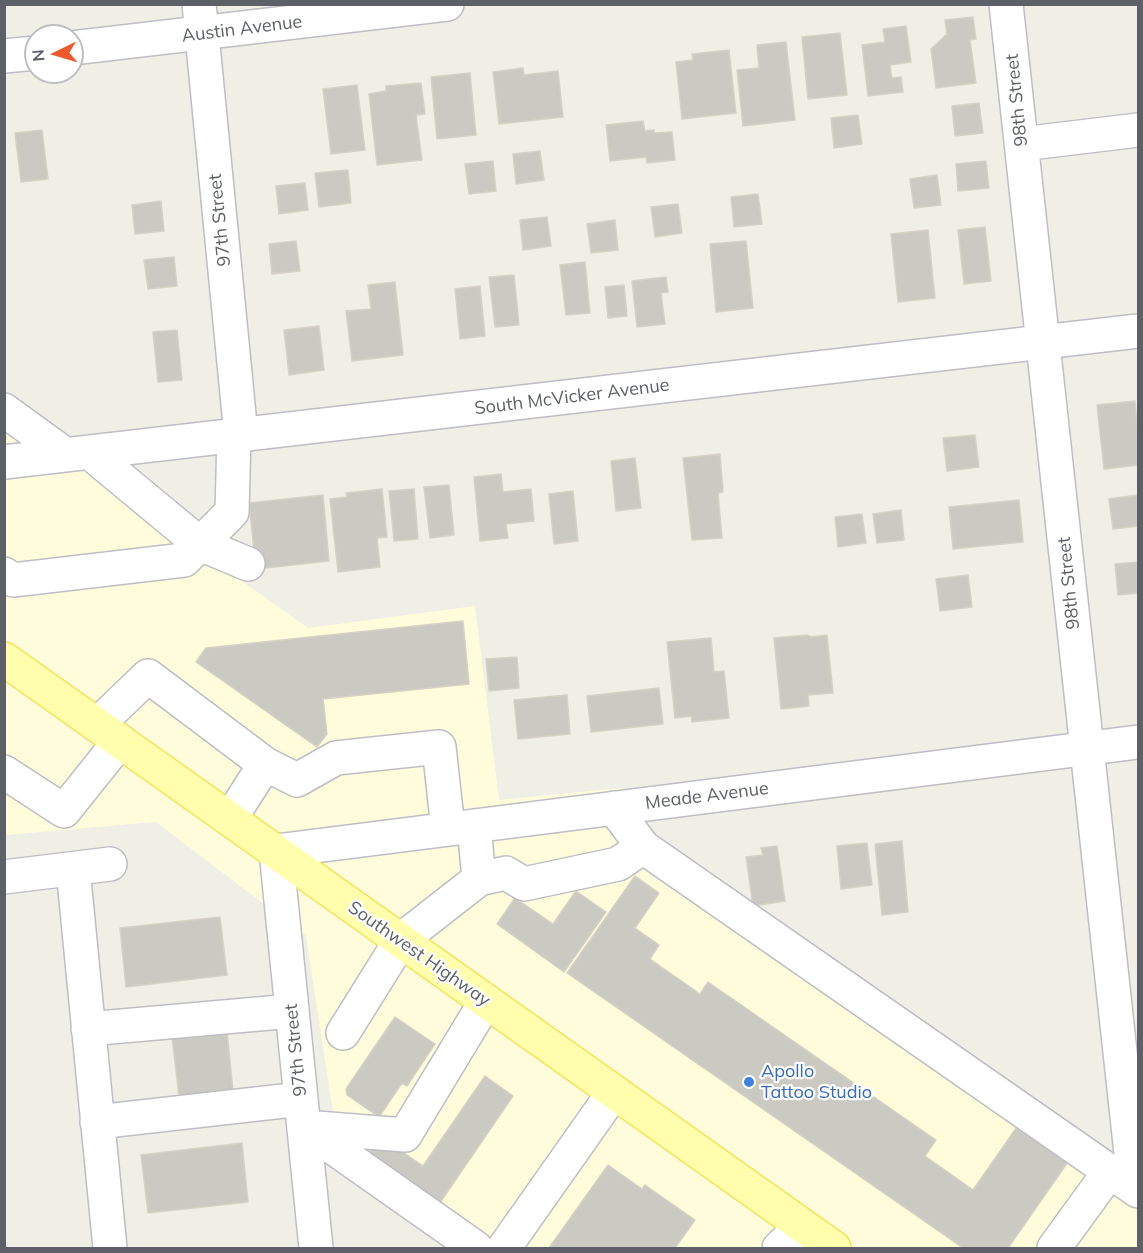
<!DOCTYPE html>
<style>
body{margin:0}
#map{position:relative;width:1143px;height:1253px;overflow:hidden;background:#f0efe6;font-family:Mulish,sans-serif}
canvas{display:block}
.frame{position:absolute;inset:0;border:6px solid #5d6067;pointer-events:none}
.north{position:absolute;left:24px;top:24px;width:60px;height:60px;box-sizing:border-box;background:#fff;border:2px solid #bebfc2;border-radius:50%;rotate:265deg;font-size:16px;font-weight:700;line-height:24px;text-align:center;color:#5d6067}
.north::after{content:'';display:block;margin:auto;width:21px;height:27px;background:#ef5a2d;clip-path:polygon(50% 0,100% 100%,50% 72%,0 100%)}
</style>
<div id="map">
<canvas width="1143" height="1253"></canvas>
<div class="frame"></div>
<div class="north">N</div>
</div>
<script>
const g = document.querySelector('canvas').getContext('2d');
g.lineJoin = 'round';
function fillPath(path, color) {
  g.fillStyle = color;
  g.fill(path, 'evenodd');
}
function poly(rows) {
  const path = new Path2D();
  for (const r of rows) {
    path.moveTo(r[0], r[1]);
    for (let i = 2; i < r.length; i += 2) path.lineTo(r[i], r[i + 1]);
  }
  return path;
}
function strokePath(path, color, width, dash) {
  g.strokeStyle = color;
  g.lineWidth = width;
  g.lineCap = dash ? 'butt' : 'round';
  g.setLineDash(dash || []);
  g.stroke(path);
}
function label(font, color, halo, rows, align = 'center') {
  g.font = font + ' Mulish,sans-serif';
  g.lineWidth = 4.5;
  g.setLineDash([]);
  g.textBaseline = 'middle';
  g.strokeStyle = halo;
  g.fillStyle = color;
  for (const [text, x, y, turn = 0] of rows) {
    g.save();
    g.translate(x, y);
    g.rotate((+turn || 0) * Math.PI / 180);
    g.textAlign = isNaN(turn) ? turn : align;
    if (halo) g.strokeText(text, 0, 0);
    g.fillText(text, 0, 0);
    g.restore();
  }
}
fillPath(poly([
 [4,407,106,485,308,628,475,606,499,800,620,788,642,830,1138,1177,1138,1248,455,1248,341,1165,306,936,156,822,5,835]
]), '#fffcdc');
const building = poly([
 [973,17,976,39,970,40,976,83,936,88,931,49,947,34,945,20,973,17],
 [906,26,911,62,890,65,892,78,901,77,903,92,868,96,862,45,885,42,883,29,906,26],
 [840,33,847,95,808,99,802,37,840,33],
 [786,42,795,120,743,126,737,70,759,68,757,45,786,42],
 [729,50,736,113,682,119,676,62,693,60,692,54,729,50],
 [523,68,524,75,558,71,563,117,499,124,493,72,523,68],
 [470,73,476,135,437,139,431,77,470,73],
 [421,83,425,114,416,115,422,160,377,165,369,94,386,91,386,86,421,83],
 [357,85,365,150,331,154,323,89,357,85],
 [979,103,983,133,955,136,952,106,979,103],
 [858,115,862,144,834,148,831,118,858,115],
 [643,121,645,131,654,130,654,133,672,132,675,160,647,163,646,157,610,161,606,125,643,121],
 [42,130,48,179,21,182,15,133,42,130],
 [540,151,544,180,516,184,513,154,540,151],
 [493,161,496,191,469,194,465,164,493,161],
 [986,161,989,188,958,191,956,164,986,161],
 [348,170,351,203,319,207,315,173,348,170],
 [937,175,941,205,914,208,910,179,937,175],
 [305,183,308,210,279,214,276,186,305,183],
 [758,194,762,224,734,227,731,197,758,194],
 [161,201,164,231,135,234,132,205,161,201],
 [678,204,682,233,655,237,651,207,678,204],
 [547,217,551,246,523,250,520,220,547,217],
 [615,220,618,250,591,253,587,224,615,220],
 [985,227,991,281,964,284,958,230,985,227],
 [928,230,935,298,898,302,891,234,928,230],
 [296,241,300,271,272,274,269,244,296,241],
 [746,241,753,308,716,312,710,244,746,241],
 [174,257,177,286,148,289,144,260,174,257],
 [585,262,590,313,566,315,560,265,585,262],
 [514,275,519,325,495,327,489,277,514,275],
 [666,277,668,292,661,293,665,324,637,327,632,281,666,277],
 [395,282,403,355,352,361,346,311,371,309,368,285,395,282],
 [624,285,627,316,608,318,605,287,624,285],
 [480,286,485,336,460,339,455,289,480,286],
 [319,326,324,370,289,375,284,330,319,326],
 [177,330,182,380,158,382,153,332,177,330],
 [1135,401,1138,436,1138,465,1104,469,1097,405,1135,401],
 [975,435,979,467,947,471,943,438,975,435],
 [720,454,723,492,718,493,722,538,692,540,683,458,720,454],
 [635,458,641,508,616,511,611,461,635,458],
 [501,474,503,492,531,489,534,521,506,524,508,538,480,541,474,477,501,474],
 [449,485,454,535,430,538,424,487,449,485],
 [382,489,387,537,377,538,380,567,338,572,330,499,347,497,346,493,382,489],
 [414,489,418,539,394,541,389,491,414,489],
 [573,491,578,541,554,544,549,494,573,491],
 [323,495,329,561,256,569,249,503,323,495],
 [1138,495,1138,526,1113,529,1109,499,1138,495],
 [1019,500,1023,542,953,549,949,507,1019,500],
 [901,510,904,540,877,543,873,514,901,510],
 [862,514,866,543,838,547,835,517,862,514],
 [1138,562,1138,593,1118,595,1115,564,1138,562],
 [968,575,972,607,940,611,936,579,968,575],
 [463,621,469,684,323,699,327,734,317,747,196,662,206,648,463,621],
 [807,635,811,637,827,635,833,693,808,695,809,706,781,709,774,638,807,635],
 [711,638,714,672,724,671,729,718,692,722,691,716,675,718,667,642,711,638],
 [517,657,519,688,489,691,486,659,517,657],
 [659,688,663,724,591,732,587,696,659,688],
 [567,695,570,734,518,739,514,700,567,695],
 [902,841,908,912,882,915,875,844,902,841],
 [867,843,872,885,841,889,837,846,867,843],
 [777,846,785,901,753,906,746,857,763,855,761,848,777,846],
 [635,876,659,893,635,928,659,945,650,959,700,994,708,982,936,1140,925,1156,973,1190,1019,1124,1070,1159,1008,1248,963,1248,567,973,635,876],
 [576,891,606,912,564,972,497,924,515,898,553,924,576,891],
 [220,917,227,975,126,987,120,928,220,917],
 [395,1017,435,1044,407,1086,402,1083,379,1117,347,1095,346,1089,395,1017],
 [227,1032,233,1091,179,1096,172,1037,227,1032],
 [485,1076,513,1096,435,1210,364,1161,381,1137,423,1166,485,1076],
 [242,1143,248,1202,148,1213,141,1155,242,1143],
 [608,1165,642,1189,645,1185,695,1220,675,1248,549,1248,608,1165]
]);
fillPath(building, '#cbcac2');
strokePath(building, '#d5d2c4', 1.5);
const minor = poly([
 [199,4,241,435],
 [1006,4,1132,1162,1138,1161],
 [72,48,447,4],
 [4,56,36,53],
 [1022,144,1138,130],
 [4,410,66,455],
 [89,452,200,544,248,564],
 [4,462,1138,331],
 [4,574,13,580,184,560,232,512,234,436],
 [97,725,148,676,265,764,230,819],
 [265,764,297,780,336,758,439,747,448,829],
 [4,772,64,811,120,741],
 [614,808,643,847,1138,1191],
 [73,869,110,1248],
 [4,877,110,864],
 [479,879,506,873,524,884,618,864,643,847],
 [88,1029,292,1011],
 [343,1033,401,940,479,879,474,826],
 [97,1122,301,1099],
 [304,1127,405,1135,486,1001],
 [304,1127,476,1248],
 [316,1248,276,851,1138,742],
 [504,1248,614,1092],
 [779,1248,802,1226],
 [1054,1248,1110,1171]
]);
const major = poly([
 [4,659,834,1248]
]);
strokePath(minor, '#bdbec5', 36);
strokePath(major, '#f6e259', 36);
strokePath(minor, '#fff', 33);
strokePath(major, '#fffeac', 33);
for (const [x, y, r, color] of [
 [749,1082,6,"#3f7fe0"]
]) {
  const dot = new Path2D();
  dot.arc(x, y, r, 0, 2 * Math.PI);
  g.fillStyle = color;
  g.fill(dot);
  strokePath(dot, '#fff', 2);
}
label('18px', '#5d6067', '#fff', [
 ["Austin Avenue",242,29,-7],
 ["98th Street",1017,100,-96],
 ["97th Street",220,220,-96],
 ["South McVicker Avenue",572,397,-7],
 ["98th Street",1069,583,-96],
 ["Meade Avenue",707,796,-7],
 ["Southwest Highway",419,954,35],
 ["97th Street",296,1050,-96]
]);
label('18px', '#366cbe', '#fff', [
 ["Apollo",761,1072],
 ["Tattoo Studio",761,1093]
], 'left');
</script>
